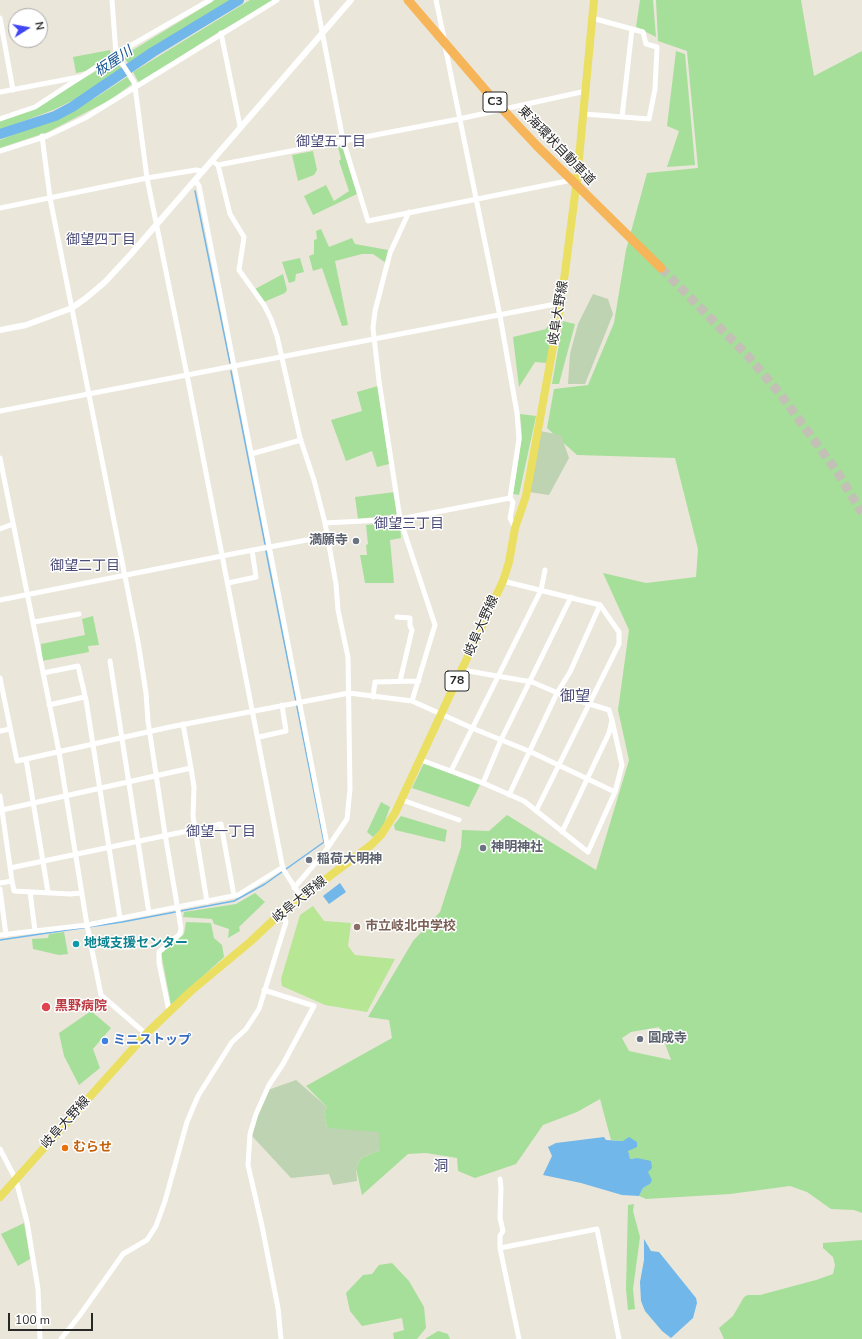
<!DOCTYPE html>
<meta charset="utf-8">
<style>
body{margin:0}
#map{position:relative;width:862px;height:1339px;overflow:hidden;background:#eae6da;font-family:"Nunito Sans",sans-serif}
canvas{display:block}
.north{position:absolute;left:8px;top:8px;width:40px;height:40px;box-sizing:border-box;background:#fff;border:1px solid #a9a9a9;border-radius:50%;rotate:79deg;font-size:11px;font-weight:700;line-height:16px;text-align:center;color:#282828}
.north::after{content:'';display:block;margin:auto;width:14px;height:18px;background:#4046f2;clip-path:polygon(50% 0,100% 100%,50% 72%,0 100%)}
.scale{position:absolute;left:8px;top:1313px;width:85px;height:18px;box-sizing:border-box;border:2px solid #282828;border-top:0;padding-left:5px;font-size:12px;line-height:14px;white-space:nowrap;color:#282828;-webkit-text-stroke:3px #fff;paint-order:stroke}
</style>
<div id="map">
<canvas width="862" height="1339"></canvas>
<div class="north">N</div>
<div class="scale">100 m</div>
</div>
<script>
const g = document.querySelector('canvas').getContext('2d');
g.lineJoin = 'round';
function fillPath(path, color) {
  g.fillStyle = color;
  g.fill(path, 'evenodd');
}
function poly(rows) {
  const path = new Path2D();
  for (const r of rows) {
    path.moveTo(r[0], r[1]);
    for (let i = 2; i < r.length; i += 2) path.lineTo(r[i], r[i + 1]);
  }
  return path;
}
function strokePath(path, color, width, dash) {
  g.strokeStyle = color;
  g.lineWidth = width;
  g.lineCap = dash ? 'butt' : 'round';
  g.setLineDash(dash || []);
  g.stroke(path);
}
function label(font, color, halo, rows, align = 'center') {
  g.font = font + ' "Nunito Sans","Noto Sans JP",sans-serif';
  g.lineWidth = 3;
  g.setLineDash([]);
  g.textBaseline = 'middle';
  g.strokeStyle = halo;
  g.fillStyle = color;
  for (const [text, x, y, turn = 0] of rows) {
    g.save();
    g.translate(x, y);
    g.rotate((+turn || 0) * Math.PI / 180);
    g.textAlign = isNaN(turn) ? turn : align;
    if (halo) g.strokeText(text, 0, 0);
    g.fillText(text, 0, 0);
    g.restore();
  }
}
fillPath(poly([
 [215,0,233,0,128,63,123,56],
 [250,0,275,0,217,33,139,83,133,72],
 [640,0,653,0,656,37,636,27],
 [656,0,801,0,814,76,862,51,862,1213,854,1210,831,1209,807,1192,790,1186,730,1194,646,1199,639,1196,643,1188,650,1184,637,1158,630,1159,623,1141,611,1140,600,1099,577,1112,543,1125,516,1164,475,1178,458,1171,457,1158,426,1153,408,1154,362,1195,356,1168,361,1158,380,1150,327,1128,324,1112,327,1107,306,1086,392,1038,389,1020,368,1017,413,941,440,912,461,847,462,830,489,831,507,815,596,870,629,760,618,710,629,630,603,573,646,583,696,577,698,549,675,458,577,455,547,428,554,389,588,385,614,323,626,250,647,173,698,168,687,51,658,41],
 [659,1027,671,1060,629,1051,622,1038,631,1032],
 [110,50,111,55,86,71,76,73,73,57],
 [676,51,685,54,695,165,667,167,679,131,667,126],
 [116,59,121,68,80,97,53,110,0,130,0,120,33,109],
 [127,77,132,84,110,100,48,132,0,148,0,140,47,121,95,98],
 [342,146,357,194,313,215,304,196,326,185,334,201,349,191,339,161,341,159,338,147],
 [313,151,317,170,314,175,298,181,292,155],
 [321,229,329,247,352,238,355,244,388,250,386,263,373,254,362,254,335,261,348,325,342,326,322,268,313,271,309,256,314,254,314,240,317,239,316,231],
 [300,258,304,272,296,274,295,281,289,283,282,262],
 [283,274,287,290,285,293,264,302,255,289],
 [563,321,575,324,559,384,552,384],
 [555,322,547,363,535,362,519,387,513,337,546,329,549,324],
 [378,386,389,464,377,467,372,451,346,461,331,420,362,411,357,392],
 [520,414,536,416,519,495,513,494,522,437],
 [395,492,398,514,358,519,355,497],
 [395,522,400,525,401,538,390,540,394,583,365,583,360,555,367,555,366,545,368,544,366,525],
 [93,616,99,645,88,646,89,652,42,661,41,644,85,635,82,619],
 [424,763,480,785,469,807,412,788],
 [381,802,390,807,383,827,373,837,367,832],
 [401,816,447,830,445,842,395,830,394,825],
 [255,893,265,902,239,927,240,931,228,938,229,929,214,924,212,919,183,917,184,912,236,904],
 [186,922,211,923,214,938,222,945,224,957,171,1005,161,953,184,934],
 [64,932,68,954,59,955,33,949,32,939,48,938,49,934],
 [91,1011,111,1028,93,1049,100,1068,79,1085,64,1056,59,1033],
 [634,1204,633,1211,640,1237,633,1289,635,1309,628,1310,626,1289,628,1205],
 [24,1223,30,1259,18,1266,1,1234],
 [862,1240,862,1339,724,1339,719,1328,733,1316,744,1297,748,1295,760,1295,816,1280,833,1274,835,1265,833,1257,823,1248,823,1243],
 [392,1263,409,1281,424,1307,426,1328,417,1339,394,1339,393,1333,404,1330,402,1318,362,1326,350,1311,346,1293,363,1275,372,1274,379,1265],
 [438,1331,448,1334,450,1339,425,1339]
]), '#a6df99');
fillPath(poly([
 [593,294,608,299,613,314,585,384,568,384,570,354,578,324],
 [540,431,561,435,569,458,549,495,529,492],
 [296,1080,327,1107,324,1112,327,1128,379,1132,380,1150,361,1158,356,1168,357,1181,333,1185,329,1174,291,1178,252,1136,255,1123,268,1090]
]), '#bdd3b2');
fillPath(poly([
 [313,906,324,921,351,923,348,946,355,955,395,959,367,1012,325,1005,282,986,281,979,300,915]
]), '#b7e695');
fillPath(poly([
 [340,883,346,892,329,904,323,896],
 [604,1137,606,1140,623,1141,629,1137,637,1142,637,1147,628,1151,630,1159,637,1158,651,1161,652,1168,648,1172,652,1180,650,1184,643,1188,639,1196,622,1195,581,1183,543,1175,552,1156,548,1147,556,1143],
 [644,1239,651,1251,659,1252,696,1298,697,1303,693,1318,671,1338,662,1331,645,1311,641,1301,640,1282,644,1260]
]), '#71b7e9');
strokePath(poly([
 [195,191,230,363],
 [231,371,265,544],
 [0,940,122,922,234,901,265,884,324,842,266,551]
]), '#71b7e9', 1.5);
strokePath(poly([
 [0,134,55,116,72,107,153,52,239,0]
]), '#71b7e9', 10);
strokePath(poly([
 [661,268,748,356,781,395,838,473,862,513]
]), '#c3c0b6', 9, [9, 4.5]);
strokePath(poly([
 [112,0,116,54,134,82,135,87,147,178,187,375,283,869,301,897],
 [316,0,343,140,368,221,572,180],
 [436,0,444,38],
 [0,18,13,90],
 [221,33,240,126],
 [445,46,500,316,517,413,519,439,510,498],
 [0,92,79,77],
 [584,114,649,119,655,89,657,47,646,44,643,32,592,18],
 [622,117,632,29],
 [0,119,35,107,116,54,210,0],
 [42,136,50,198,138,642,146,693,148,721,165,834,181,928,180,934,159,952,159,963,169,1011],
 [0,151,47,136,85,118,277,0],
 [212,161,218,165,230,214,244,237,239,270,264,305,271,319,277,336,300,438,314,480,325,523,336,584,338,610,348,657,350,789,347,819,324,853,294,888],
 [218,165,459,119,586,91],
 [195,180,199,186,327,844,329,845],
 [0,208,147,178,196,170,201,171],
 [409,212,390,253,375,311,373,328,379,381,400,519,435,625,412,701],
 [0,411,561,303],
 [251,454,301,440],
 [0,458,59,752,87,925,101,995,146,1034],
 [325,523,400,519,510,498,513,502,510,518,515,528],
 [0,529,13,524],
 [503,581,600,605,570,672,557,693,509,795],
 [228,583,256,577,252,550],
 [0,600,232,554,307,540,327,538],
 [397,617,410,618,410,626,412,630,400,681],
 [34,622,79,614],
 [110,661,149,913],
 [462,670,532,682,567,697,609,710,612,720,609,733,562,832],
 [43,673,78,666,86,700,120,918],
 [0,678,17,761,170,727,349,693,412,701,472,728,531,752,615,792],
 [373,697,375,682,419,681],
 [49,705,84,697],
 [183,724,191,768],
 [0,731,10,729],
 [259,737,286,731,282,705],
 [26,759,48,892],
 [421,760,483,783,524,801,588,852,615,792,622,765,612,720],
 [451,771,541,590,545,570],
 [483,783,501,740,571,597],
 [0,796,2,810,0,811],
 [402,800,459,820],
 [536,811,619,644,619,632,600,605],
 [10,868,221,824,234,896],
 [12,881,14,891,70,894,81,893],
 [0,883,12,881,2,810,191,768,194,787,193,816,207,902],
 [0,889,6,935],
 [30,892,35,931],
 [0,935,87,925,238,895,283,867],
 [264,990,314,1006,283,1064,269,1085,256,1114,250,1134,248,1165,262,1226,278,1308,281,1339],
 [0,1149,16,1180,27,1222,38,1289,40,1339],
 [500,1179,501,1188,500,1218,503,1231,500,1236,500,1248,519,1339],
 [500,1248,597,1229,619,1339],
 [61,1339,80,1315,123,1254,147,1240,156,1226,165,1201,187,1122,198,1096,232,1042,246,1029,259,1009,286,922,282,912]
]), '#fff', 5);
strokePath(poly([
 [0,330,26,325,72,308,86,298,105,282,131,254,351,0]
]), '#fff', 6);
strokePath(poly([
 [0,1197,146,1034,191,991,250,942,282,912,371,845,381,835,395,813,503,581,509,562,515,528,526,496,561,303,577,179,594,0]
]), '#eadf60', 8);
strokePath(poly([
 [408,0,493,99,537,146,661,268]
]), '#f7b559', 9);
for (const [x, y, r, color] of [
 [356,541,4,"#6b7280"],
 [483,848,4,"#6b7280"],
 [309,860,4,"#6b7280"],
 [357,927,4,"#8d6e63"],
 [76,944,4,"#0f9aa8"],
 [46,1007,5,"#e0444e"],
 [640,1039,4,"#6b7280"],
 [105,1041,4,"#3f7fe0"],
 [65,1148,4,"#e8710a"]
]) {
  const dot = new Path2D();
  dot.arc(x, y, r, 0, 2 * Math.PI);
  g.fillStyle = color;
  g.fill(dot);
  strokePath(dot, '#fff', 1.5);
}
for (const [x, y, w] of [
 [495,102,24],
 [457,681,24]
]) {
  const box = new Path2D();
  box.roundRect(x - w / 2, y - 10, w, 20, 3);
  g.fillStyle = '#fff';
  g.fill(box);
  strokePath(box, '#282828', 1);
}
label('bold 12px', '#282828', null, [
 ["C3",495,102],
 ["78",457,681]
]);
label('13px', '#282828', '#fff', [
 ["東海環状自動車道",556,146,46],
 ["岐阜大野線",559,313,-81],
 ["岐阜大野線",482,626,-66],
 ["岐阜大野線",300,900,-39],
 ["岐阜大野線",66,1123,-48]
]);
label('bold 13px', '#5b616d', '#fff', [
 ["満願寺",348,541,"right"],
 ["神明神社",491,848],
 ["稲荷大明神",317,860],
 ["圓成寺",648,1039]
], 'left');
label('bold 13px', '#785e54', '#fff', [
 ["市立岐北中学校",365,927]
], 'left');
label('bold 13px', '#0d838f', '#fff', [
 ["地域支援センター",84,944]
], 'left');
label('bold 13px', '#be3a42', '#fff', [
 ["黒野病院",55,1007]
], 'left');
label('bold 13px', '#366cbe', '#fff', [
 ["ミニストップ",113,1041]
], 'left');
label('bold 13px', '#c56008', '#fff', [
 ["むらせ",73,1148]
], 'left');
label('italic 14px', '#135392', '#fff', [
 ["板屋川",114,62,-34]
]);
label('14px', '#4b4c77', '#fff', [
 ["御望五丁目",331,143],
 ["御望四丁目",101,241],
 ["御望三丁目",409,525],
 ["御望二丁目",85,567],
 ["御望一丁目",221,833]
]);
label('15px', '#4b4c77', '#fff', [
 ["御望",575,697],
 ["洞",441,1167]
]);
</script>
